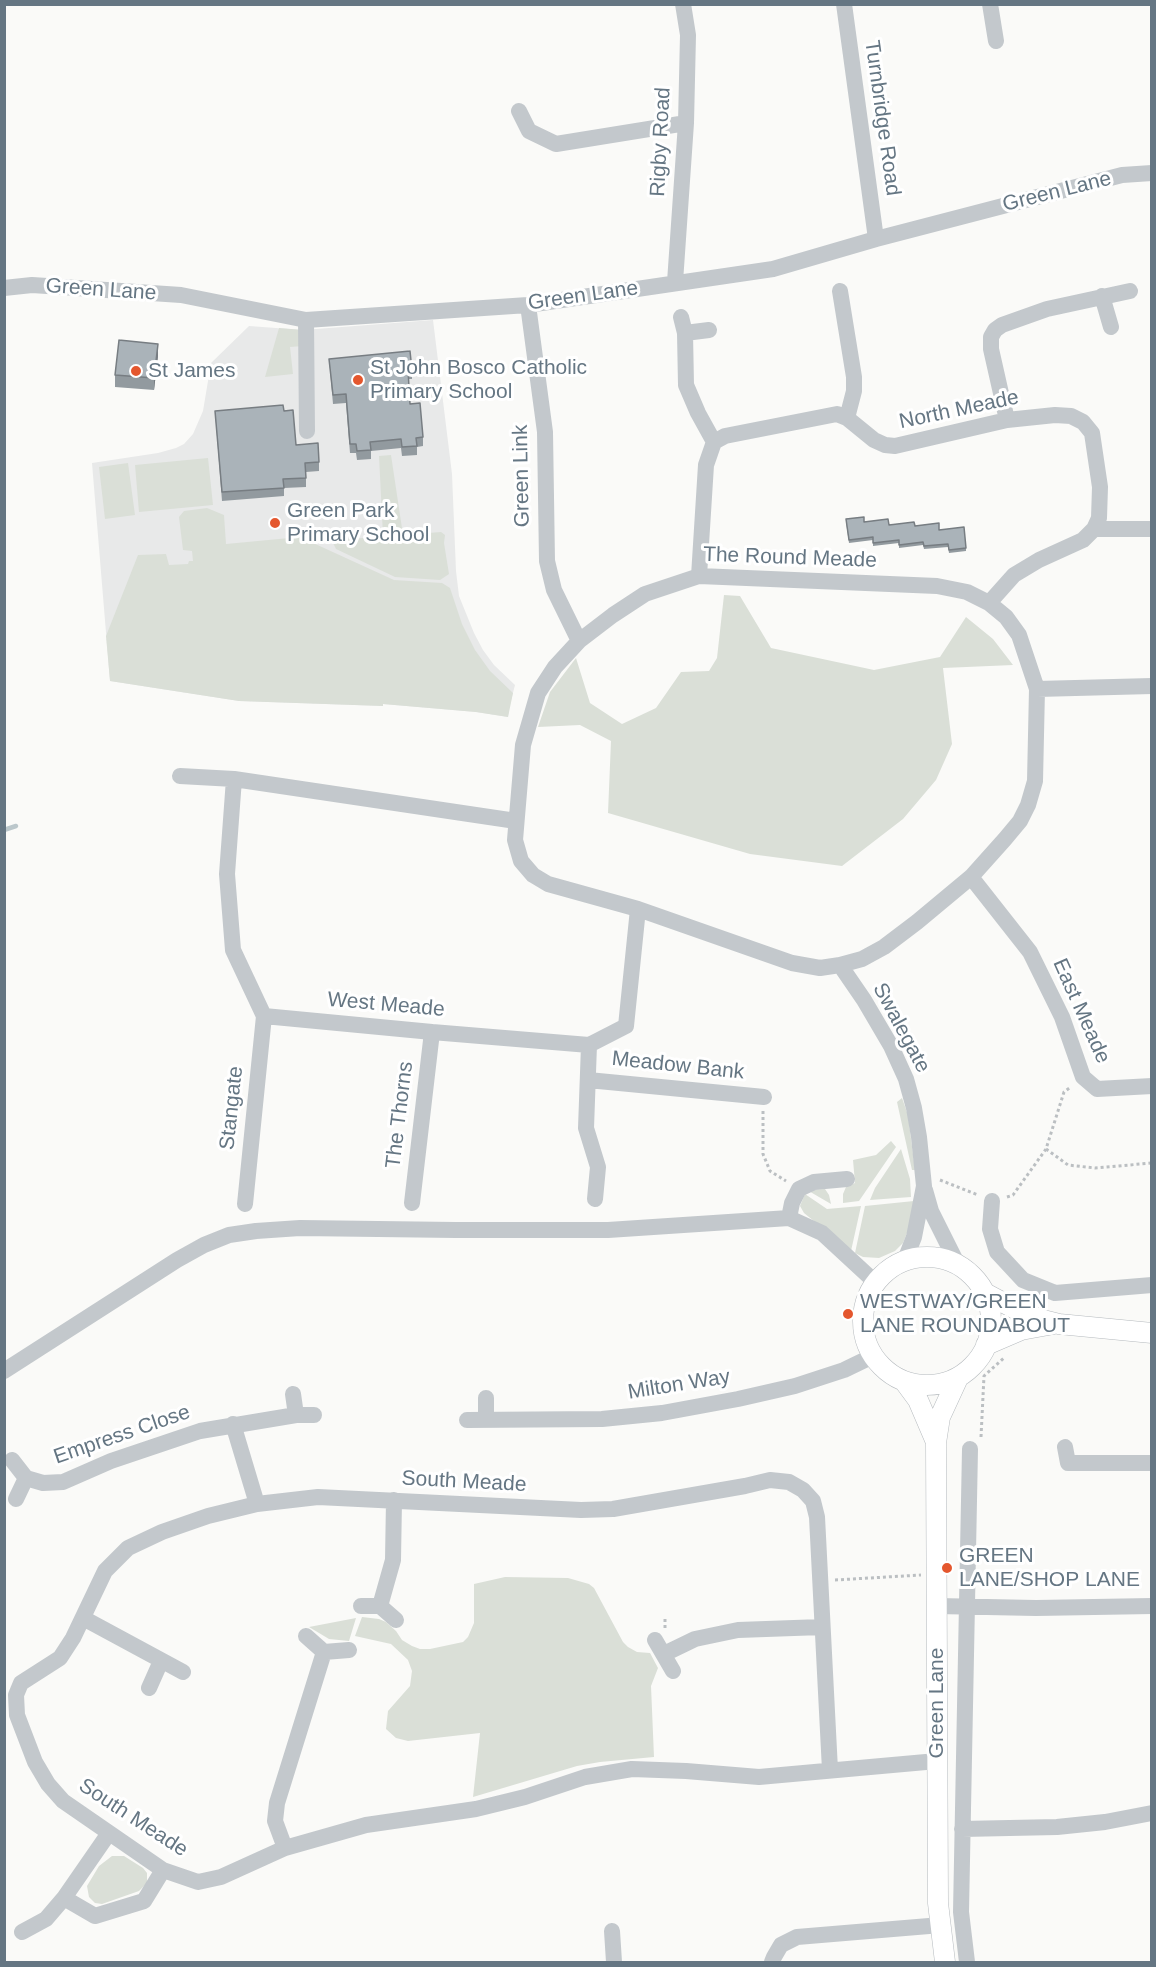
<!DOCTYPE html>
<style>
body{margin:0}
#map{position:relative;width:1156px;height:1967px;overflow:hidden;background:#fafaf8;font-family:Helvetica,sans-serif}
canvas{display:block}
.frame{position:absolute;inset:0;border:6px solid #657683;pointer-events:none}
</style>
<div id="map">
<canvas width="1156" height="1967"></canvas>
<div class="frame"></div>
</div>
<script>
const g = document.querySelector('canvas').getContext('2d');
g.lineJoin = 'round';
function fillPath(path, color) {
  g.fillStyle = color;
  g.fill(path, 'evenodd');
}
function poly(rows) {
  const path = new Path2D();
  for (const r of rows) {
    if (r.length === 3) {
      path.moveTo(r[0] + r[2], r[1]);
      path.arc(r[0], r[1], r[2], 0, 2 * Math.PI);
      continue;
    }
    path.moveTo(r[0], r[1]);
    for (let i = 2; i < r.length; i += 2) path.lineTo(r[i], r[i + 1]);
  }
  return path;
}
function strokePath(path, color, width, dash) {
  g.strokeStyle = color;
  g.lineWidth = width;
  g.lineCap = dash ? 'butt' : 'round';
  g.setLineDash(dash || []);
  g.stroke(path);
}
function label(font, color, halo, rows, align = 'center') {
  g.font = font + ' Helvetica,sans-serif';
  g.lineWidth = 6;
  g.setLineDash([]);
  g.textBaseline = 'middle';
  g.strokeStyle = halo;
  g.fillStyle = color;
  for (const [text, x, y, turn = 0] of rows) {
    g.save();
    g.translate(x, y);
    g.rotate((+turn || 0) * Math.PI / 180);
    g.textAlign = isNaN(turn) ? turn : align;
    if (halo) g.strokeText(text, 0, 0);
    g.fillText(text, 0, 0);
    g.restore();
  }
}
fillPath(poly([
 [433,320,452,474,456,571,459,596,474,633,483,650,494,665,515,685,509,708,508,717,476,712,383,704,383,706,239,701,110,681,92,463,158,453,176,448,184,444,193,434,203,411,211,363,249,326,303,330]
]), '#e8e9e9');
fillPath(poly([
 [279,328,303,330,303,346,290,347,293,374,265,377],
 [391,455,403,535,441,532,445,535,444,543,449,574,440,580,395,577,336,549,332,541,383,536,379,456],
 [208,458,213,505,139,512,135,465],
 [128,463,135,515,105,519,99,467],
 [207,508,224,515,226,544,300,537,394,580,442,583,450,588,462,624,475,650,490,671,513,693,508,717,476,712,383,704,383,706,239,701,110,681,106,636,138,555,166,554,169,565,188,564,189,561,193,561,192,551,183,550,179,517,184,511],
 [724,595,740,596,771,648,874,670,940,657,966,617,993,639,1013,665,943,668,952,744,936,780,903,819,842,866,750,854,608,813,611,741,580,725,538,727,550,692,576,658,590,703,622,724,656,708,681,672,709,671,717,658],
 [902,1098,908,1115,915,1170,912,1170,897,1102],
 [891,1141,896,1147,859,1201,843,1203,843,1194,846,1187,855,1183,853,1160,876,1155],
 [901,1149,910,1179,911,1197,870,1200,875,1188],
 [825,1189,829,1195,831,1204,807,1190],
 [805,1194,827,1209,861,1206,851,1251,804,1213,800,1206],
 [914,1201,915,1213,903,1243,895,1251,879,1258,863,1257,855,1253,865,1206],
 [505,1577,568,1578,589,1584,594,1588,623,1642,628,1647,637,1652,650,1653,658,1668,651,1686,654,1757,600,1762,577,1766,473,1797,480,1733,408,1741,396,1738,386,1729,388,1711,410,1686,412,1671,408,1660,391,1644,355,1636,362,1617,379,1619,386,1622,396,1631,402,1640,412,1646,420,1649,430,1649,463,1642,468,1637,474,1623,474,1584],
 [356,1618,349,1641,329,1639,309,1627],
 [112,1856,124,1856,143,1868,147,1873,147,1883,139,1891,102,1904,95,1903,89,1897,87,1886,99,1866]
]), '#dadfd7');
strokePath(poly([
 [4,830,16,826]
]), '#bbc7cb', 4.5);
const major = poly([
 [927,1321,64],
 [985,1293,1021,1312,1043,1320,1059,1324,1152,1333],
 [986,1345,1021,1330,1054,1324],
 [904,1381,918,1400,936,1442],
 [945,1962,938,1903,936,1443,940,1417,958,1378]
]);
strokePath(major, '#b5babe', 21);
strokePath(poly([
 [763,1111,763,1154,770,1171,786,1181],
 [1046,1149,1068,1165,1095,1168,1152,1163],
 [940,1180,978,1195],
 [1007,1197,1013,1195,1046,1149,1064,1092,1071,1087],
 [981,1437,984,1376,1005,1357],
 [835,1580,921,1575],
 [665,1628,665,1616]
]), '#bbbfc2', 3, [3, 3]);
strokePath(poly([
 [844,4,876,239],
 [990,4,996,41],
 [519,111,529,131,556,144,686,123],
 [675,282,686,123,688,35,683,4],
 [4,288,32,285,181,295,306,320,528,305,773,269,876,239,1122,175,1152,173],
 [840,291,854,377,854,391,847,418],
 [1102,296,1111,327],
 [528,305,545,432,547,561,554,590,579,641],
 [681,317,685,333,686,385,698,413,714,442],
 [306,320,307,431],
 [685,333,709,330],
 [1007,420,991,349,991,337,995,330,1002,325,1047,309,1130,291],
 [1094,529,1152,529],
 [699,576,937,586,967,592,989,603,1006,617,1019,635,1037,689,1035,781,1028,805,1020,821,1005,839,971,877,917,922,884,947,862,959,840,965,820,968,792,963,638,909,548,884,533,875,521,861,515,840,523,745,538,693,555,667,579,641,613,615,645,594,699,576],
 [699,576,706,465,714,442,725,436,837,414,847,418,874,440,885,445,895,446,1007,420,1055,415,1071,416,1083,422,1092,433,1100,487,1099,518,1094,529,1083,540,1039,560,1014,575,989,603],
 [1037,689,1152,686],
 [180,776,234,779,516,821],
 [234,779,227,874,233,950,264,1016],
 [971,877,1030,952,1062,1017,1083,1077,1097,1089,1152,1086],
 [840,965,864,1000,891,1046,906,1079,914,1108,919,1137,924,1186,914,1237,905,1260],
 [264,1016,432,1032,589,1045,626,1026,638,909],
 [589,1045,586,1128,598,1167,595,1199],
 [588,1080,764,1097],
 [925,1190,931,1211,958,1265],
 [992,1201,990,1229,997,1252,1023,1280,1055,1293,1152,1285],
 [412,1203,432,1032],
 [245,1204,264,1016],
 [789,1218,792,1203,799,1189,814,1182,847,1179],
 [4,1371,177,1260,204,1245,229,1235,256,1231,300,1228,456,1230,608,1230,789,1218,822,1233,875,1282],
 [293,1394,296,1415],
 [467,1420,602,1419,662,1413,738,1399,795,1386,844,1370,873,1356],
 [486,1420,486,1398],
 [233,1424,257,1504],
 [1065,1447,1068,1463,1152,1463],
 [12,1460,26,1478,16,1499],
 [26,1478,43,1483,63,1482,111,1461,200,1431,296,1415,314,1415],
 [361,1606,380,1606,396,1620],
 [380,1606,393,1560,394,1500],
 [937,1606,1036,1608,1152,1606],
 [83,1618,183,1672],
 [306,1636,324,1652,349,1650],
 [655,1640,673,1671],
 [664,1654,695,1639,738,1630,822,1627],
 [149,1688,161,1661],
 [830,1770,817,1517,813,1501,803,1490,789,1482,770,1480,745,1486,613,1509,581,1510,318,1497,257,1504,208,1516,162,1532,128,1548,105,1571,73,1638,60,1658,21,1683,16,1695,17,1715,35,1762,48,1784,63,1801,163,1870,198,1882,221,1877,285,1848,366,1825,476,1809,525,1797,585,1777,632,1769,686,1771,759,1777,937,1761],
 [962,1829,1057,1827,1105,1822,1152,1813],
 [109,1833,64,1898,95,1916,144,1901,163,1870],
 [285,1848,275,1821,277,1803,324,1652],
 [612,1931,614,1962],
 [22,1932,46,1919,64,1898],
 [772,1962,774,1957,781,1945,797,1937,941,1925],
 [967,1962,961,1912,970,1449]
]), '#c3c8cc', 16);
strokePath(major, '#fff', 20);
fillPath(poly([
 [158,356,154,390,115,387,115,375],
 [329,359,412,370,412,379,408,379,410,404,423,437,423,446,417,447,417,455,402,456,401,448,371,451,371,459,357,460,356,453,350,453,346,403,333,404],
 [215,411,296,445,319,462,319,471,306,472,306,487,284,488,284,496,222,501],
 [846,522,864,522,889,525,915,526,939,530,966,548,966,551,949,553,948,547,924,549,923,545,899,548,899,543,873,546,873,540,849,543]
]), '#929a9f');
fillPath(poly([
 [158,344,158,356,154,390,154,378]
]), '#777d82');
const building = poly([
 [119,340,158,344,154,378,115,375,119,340],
 [410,351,412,370,408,370,410,404,420,403,423,437,416,438,417,446,402,447,401,439,370,442,371,450,357,451,356,444,350,444,346,394,333,395,329,359,410,351],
 [283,405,284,411,293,410,296,445,318,443,319,462,305,463,306,478,283,479,284,488,222,492,215,411,283,405],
 [864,517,864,522,888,519,889,525,914,522,915,526,939,523,939,530,964,527,966,548,949,550,948,544,924,546,923,542,899,545,899,540,873,543,873,537,849,540,846,519,864,517]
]);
fillPath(building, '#aab3b9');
strokePath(building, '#777d82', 1.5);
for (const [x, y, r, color] of [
 [136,371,6,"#e4572e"],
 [358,380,6,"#e4572e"],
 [275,523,6,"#e4572e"],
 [848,1314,6,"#e4572e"],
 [947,1568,6,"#e4572e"]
]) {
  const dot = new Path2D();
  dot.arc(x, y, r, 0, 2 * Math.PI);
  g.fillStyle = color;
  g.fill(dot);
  strokePath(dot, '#fff', 2);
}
label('21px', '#657683', '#fff', [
 ["Turnbridge Road",882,118,82],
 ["Rigby Road",661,142,-87],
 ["Green Lane",1057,192,-14],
 ["Green Lane",101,290,4],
 ["Green Lane",583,296,-8],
 ["North Meade",959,410,-12],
 ["Green Link",522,476,-91],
 ["The Round Meade",790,558,2],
 ["West Meade",386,1005,5],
 ["East Meade",1081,1011,66],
 ["Swalegate",901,1028,62],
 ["Meadow Bank",678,1066,6],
 ["Stangate",232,1108,-84],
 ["The Thorns",400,1115,-83],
 ["Milton Way",679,1385,-9],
 ["Empress Close",122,1435,-19],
 ["South Meade",464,1482,3],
 ["Green Lane",937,1703,-90],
 ["South Meade",133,1818,33]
]);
label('21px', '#657683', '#fff', [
 ["St John Bosco Catholic",370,368],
 ["Primary School",370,392],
 ["St James",148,371],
 ["Green Park",287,511],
 ["Primary School",287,535],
 ["WESTWAY/GREEN",860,1302],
 ["LANE ROUNDABOUT",860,1326],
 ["GREEN",959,1556],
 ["LANE/SHOP LANE",959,1580]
], 'left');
</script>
